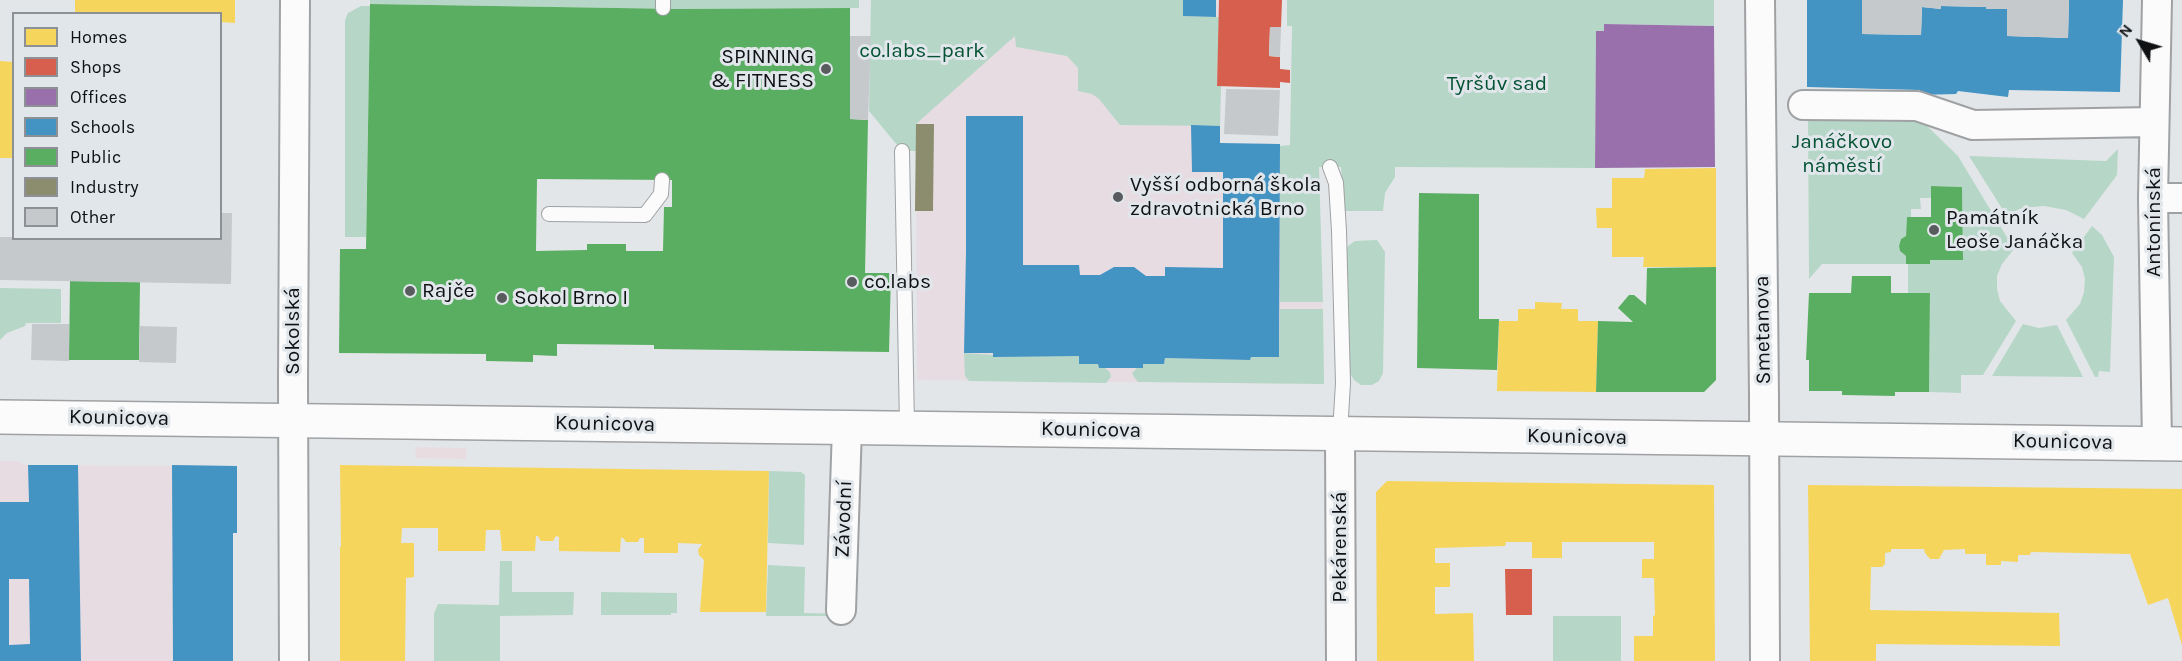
<!DOCTYPE html>
<meta charset="utf-8">
<style>
body{margin:0}
#map{position:relative;width:2182px;height:661px;overflow:hidden;background:#e3e6e9;font-family:Karla,sans-serif}
canvas{display:block}
.legend{position:absolute;left:12px;top:12px;width:210px;height:228px;box-sizing:border-box;background:#e1e6eb;border:2px solid #8d9195;margin:0;padding:8px 10px;list-style:none;font-size:18px;color:#0f1113}
.legend li{display:flex;align-items:center;gap:12px;height:30px}
.legend b{width:30px;border:2px solid #8d9195}
.north{position:absolute;left:2110px;top:12px;width:60px;height:60px;-webkit-text-stroke:4px #e1e6eb;paint-order:stroke;rotate:308deg;font-size:16px;font-weight:700;line-height:24px;text-align:center;color:#0f1113}
.north::after{content:'';display:block;margin:auto;width:21px;height:27px;background:#0f1113;clip-path:polygon(50% 0,100% 100%,50% 72%,0 100%)}
</style>
<div id="map">
<canvas width="2182" height="661"></canvas>
<ul class="legend">
<li><b style="height:16px;background:#f6d55c"></b>Homes</li>
<li><b style="height:16px;background:#d6604d"></b>Shops</li>
<li><b style="height:16px;background:#9970ab"></b>Offices</li>
<li><b style="height:16px;background:#4393c3"></b>Schools</li>
<li><b style="height:16px;background:#5aae61"></b>Public</li>
<li><b style="height:16px;background:#8c8c6e"></b>Industry</li>
<li><b style="height:16px;background:#c6c9cb"></b>Other</li>
</ul>
<div class="north">N</div>
</div>
<script>
const g = document.querySelector('canvas').getContext('2d');
g.lineJoin = 'round';
function fillPath(path, color) {
  g.fillStyle = color;
  g.fill(path, 'evenodd');
}
function poly(rows) {
  const path = new Path2D();
  for (const r of rows) {
    path.moveTo(r[0], r[1]);
    for (let i = 2; i < r.length; i += 2) path.lineTo(r[i], r[i + 1]);
  }
  return path;
}
function strokePath(path, color, width, dash) {
  g.strokeStyle = color;
  g.lineWidth = width;
  g.lineCap = dash ? 'butt' : 'round';
  g.setLineDash(dash || []);
  g.stroke(path);
}
function label(font, color, halo, rows, align = 'center') {
  g.font = font + ' Karla,sans-serif';
  g.lineWidth = 6;
  g.setLineDash([]);
  g.textBaseline = 'middle';
  g.strokeStyle = halo;
  g.fillStyle = color;
  for (const [text, x, y, turn = 0] of rows) {
    g.save();
    g.translate(x, y);
    g.rotate((+turn || 0) * Math.PI / 180);
    g.textAlign = isNaN(turn) ? turn : align;
    if (halo) g.strokeText(text, 0, 0);
    g.fillText(text, 0, 0);
    g.restore();
  }
}
fillPath(poly([
 [416,447,466,448,466,459,415,458]
]), '#e9dce0');
fillPath(poly([
 [1003,0,1219,0,1217,86,1221,86,1220,143,1280,144,1281,167,1319,167,1324,384,917,380,916,124],
 [0,461,20,461,21,464,28,465,237,466,237,533,233,534,233,661,0,661]
]), '#e8dce3');
fillPath(poly([
 [370,0,859,0,859,8,679,9,496,6,370,4],
 [871,0,1183,0,1183,16,1219,17,1217,86,1221,86,1220,126,1120,125,1099,99,1092,94,1078,91,1078,68,1067,56,1016,47,1015,36,916,124,916,151,902,151,869,111],
 [1287,0,1714,0,1714,26,1604,24,1604,31,1596,31,1595,168,1395,167,1395,177,1385,193,1383,211,1344,211,1341,167,1319,167,1323,302,1280,302,1280,146,1290,145,1292,26,1287,26],
 [361,6,370,6,366,237,345,237,345,20,348,13],
 [1808,120,1923,122,1958,156,2014,249,2002,264,1997,276,1997,289,2000,301,2016,321,1983,375,1961,375,1961,393,1929,392,1930,293,1908,293,1908,264,1929,264,1930,260,1963,259,1962,187,1932,186,1931,198,1920,198,1921,209,1911,209,1911,217,1907,217,1906,236,1901,239,1899,246,1900,251,1906,256,1906,264,1822,264,1809,279],
 [2118,149,2117,175,2084,219,2066,210,2044,206,2022,208,2006,215,1969,156,2106,161],
 [2092,226,2102,235,2114,257,2110,372,2099,371,2098,377,2095,377,2066,320,2080,304,2084,292,2085,279,2082,267,2072,253],
 [1377,240,1385,252,1383,373,1379,381,1372,385,1361,385,1354,380,1350,373,1346,256,1348,246,1355,241],
 [0,288,61,289,61,323,26,323,25,326,7,333,0,340],
 [1280,309,1323,309,1324,384,1138,382,1134,377,1132,373,1137,368,1143,368,1143,364,1164,364,1165,358,1250,360,1251,357,1279,357],
 [2023,324,2039,328,2057,325,2083,377,1992,376],
 [964,353,1009,356,1079,356,1079,364,1098,364,1099,368,1105,368,1110,372,1111,377,1106,383,969,381,965,376],
 [769,471,801,472,805,475,804,545,768,543],
 [500,561,512,561,512,592,574,592,573,615,500,616,500,661,434,661,434,613,438,604,499,605],
 [768,565,805,567,804,613,851,614,851,616,766,616],
 [601,592,677,593,677,613,671,613,671,615,601,615],
 [1553,616,1621,616,1621,661,1553,661]
]), '#b6d7c7');
fillPath(poly([
 [75,0,235,0,235,23,220,22,220,14,75,14],
 [0,61,14,62,14,158,0,158],
 [1716,168,1716,267,1643,267,1644,257,1612,257,1612,228,1597,228,1596,208,1612,208,1612,178,1644,178,1645,169],
 [1535,302,1562,303,1561,309,1578,309,1578,321,1598,321,1596,392,1497,391,1499,321,1518,321,1518,309,1535,309],
 [340,465,769,471,766,612,700,612,704,560,699,555,698,550,702,544,678,543,678,553,644,553,644,538,640,538,638,542,626,542,623,538,621,538,620,552,559,551,559,537,556,536,553,541,541,541,538,536,536,536,535,551,502,551,500,530,486,530,485,551,438,551,438,528,402,528,401,543,414,543,414,577,406,578,405,661,340,661,340,547,341,546],
 [1387,481,1714,485,1715,661,1634,661,1634,636,1653,636,1653,616,1655,615,1654,578,1642,578,1642,559,1654,559,1654,542,1562,542,1562,558,1532,558,1532,542,1506,542,1505,546,1435,548,1435,563,1450,563,1450,587,1435,587,1435,614,1473,613,1474,661,1377,661,1376,492],
 [1808,485,2182,489,2182,645,2168,598,2148,605,2130,554,2031,552,2030,555,2018,555,2018,562,2001,561,2001,565,1986,565,1986,554,1965,554,1965,549,1944,550,1939,559,1930,559,1925,553,1924,549,1891,549,1891,552,1885,553,1885,564,1882,567,1871,567,1870,610,2059,613,2060,646,1876,644,1876,661,1810,661]
]), '#f6d55c');
fillPath(poly([
 [1219,0,1282,0,1281,27,1270,27,1269,56,1280,57,1280,69,1290,70,1290,83,1280,82,1280,88,1217,86],
 [1505,569,1532,569,1532,615,1506,615]
]), '#d6604d');
fillPath(poly([
 [1604,24,1714,26,1715,167,1595,168,1596,31,1604,31]
]), '#9970ab');
fillPath(poly([
 [1183,0,1216,0,1216,17,1183,16],
 [1807,0,1862,0,1862,34,1921,35,1922,7,1941,9,1941,6,1986,7,1986,9,2007,9,2007,36,2068,38,2069,0,2123,0,2120,92,2009,90,2008,97,1958,91,1956,94,1920,95,1920,90,1807,87],
 [966,116,1023,116,1023,265,1079,265,1080,275,1100,275,1114,267,1134,267,1146,276,1165,276,1165,267,1223,268,1223,172,1192,172,1191,125,1220,126,1220,143,1280,144,1279,357,1251,357,1250,360,1165,358,1164,364,1143,364,1143,368,1099,368,1098,364,1079,364,1079,356,993,357,993,353,964,353,966,251],
 [28,465,78,465,81,661,0,661,0,502,29,502],
 [9,579,29,579,30,644,9,645],
 [172,465,237,466,237,533,233,533,233,661,173,661]
]), '#4393c3');
fillPath(poly([
 [370,4,679,9,850,8,850,119,868,120,865,273,891,273,889,352,654,349,654,345,557,344,557,356,533,355,533,362,486,361,486,354,339,353,340,249,366,249],
 [537,179,672,180,672,207,664,207,663,251,626,251,626,244,587,244,587,250,536,251],
 [1931,186,1962,187,1963,260,1930,260,1930,264,1906,264,1906,256,1900,251,1899,246,1901,239,1906,236,1907,217,1931,217],
 [1419,193,1479,194,1479,319,1499,319,1497,370,1417,368],
 [1716,267,1716,380,1704,392,1596,392,1598,321,1633,322,1618,308,1629,295,1634,295,1646,305,1647,268],
 [1852,276,1891,276,1891,293,1930,293,1929,392,1895,392,1895,396,1842,395,1842,391,1809,391,1809,360,1806,360,1809,293,1851,293],
 [70,281,140,282,139,360,69,360]
]), '#5aae61');
fillPath(poly([
 [916,124,934,124,933,211,915,211]
]), '#8c8c6e');
fillPath(poly([
 [1862,0,2069,0,2068,38,2007,36,2007,9,1986,9,1986,7,1941,6,1941,9,1922,7,1921,35,1862,34],
 [1270,27,1281,27,1280,57,1269,56],
 [850,36,871,36,868,120,850,119],
 [1226,89,1280,90,1278,136,1224,134],
 [220,213,232,213,231,284,0,280,0,237,220,238],
 [32,324,69,324,69,361,31,360],
 [140,326,177,327,176,363,139,362]
]), '#c6c9cb');
const lane = poly([
 [663,8,663,0],
 [902,151,907,427],
 [1330,167,1336,183,1339,231,1343,383,1340,433],
 [549,214,645,215,661,194,662,180]
]);
const street = poly([
 [1760,0,1764,397,1765,661],
 [2157,0,2153,198,2157,444],
 [1803,105,1917,106,1973,125,2154,122],
 [2153,198,2182,198],
 [1340,433,1341,661],
 [841,610,847,427],
 [294,661,293,381,295,0]
]);
const secondary = poly([
 [0,417,2182,444]
]);
strokePath(lane, '#9fa1a3', 16);
strokePath(street, '#9fa1a3', 32);
strokePath(secondary, '#9fa1a3', 36);
strokePath(lane, '#fbfbfc', 14);
strokePath(street, '#fbfbfc', 28);
strokePath(secondary, '#fbfbfc', 33);
for (const [x, y, r, color] of [
 [826,69,6,"#595c5e"],
 [1118,197,6,"#595c5e"],
 [1934,230,6,"#595c5e"],
 [852,282,6,"#595c5e"],
 [410,291,6,"#595c5e"],
 [502,298,6,"#595c5e"]
]) {
  const dot = new Path2D();
  dot.arc(x, y, r, 0, 2 * Math.PI);
  g.fillStyle = color;
  g.fill(dot);
  strokePath(dot, '#e1e6eb', 2);
}
label('21px', '#055334', '#e1e6eb', [
 ["co.labs_park",922,51],
 ["Tyršův sad",1497,84],
 ["Janáčkovo",1842,142],
 ["náměstí",1842,166]
]);
label('21px', '#0f1113', '#e1e6eb', [
 ["SPINNING",814,57,"right"],
 ["& FITNESS",814,81,"right"],
 ["Vyšší odborná škola",1130,185],
 ["zdravotnická Brno",1130,209],
 ["Památník",1946,218],
 ["Leoše Janáčka",1946,242],
 ["co.labs",864,282],
 ["Rajče",422,291],
 ["Sokol Brno I",514,298]
], 'left');
label('21px', '#0f1113', '#e1e6eb', [
 ["Antonínská",2154,222,-90],
 ["Smetanova",1763,330,-91],
 ["Sokolská",293,331,-90],
 ["Kounicova",119,418,1],
 ["Kounicova",605,424,1],
 ["Kounicova",1091,430,1],
 ["Kounicova",1577,437,1],
 ["Kounicova",2063,442,1],
 ["Závodní",844,519,-88],
 ["Pekárenská",1340,547,-90]
]);
</script>
